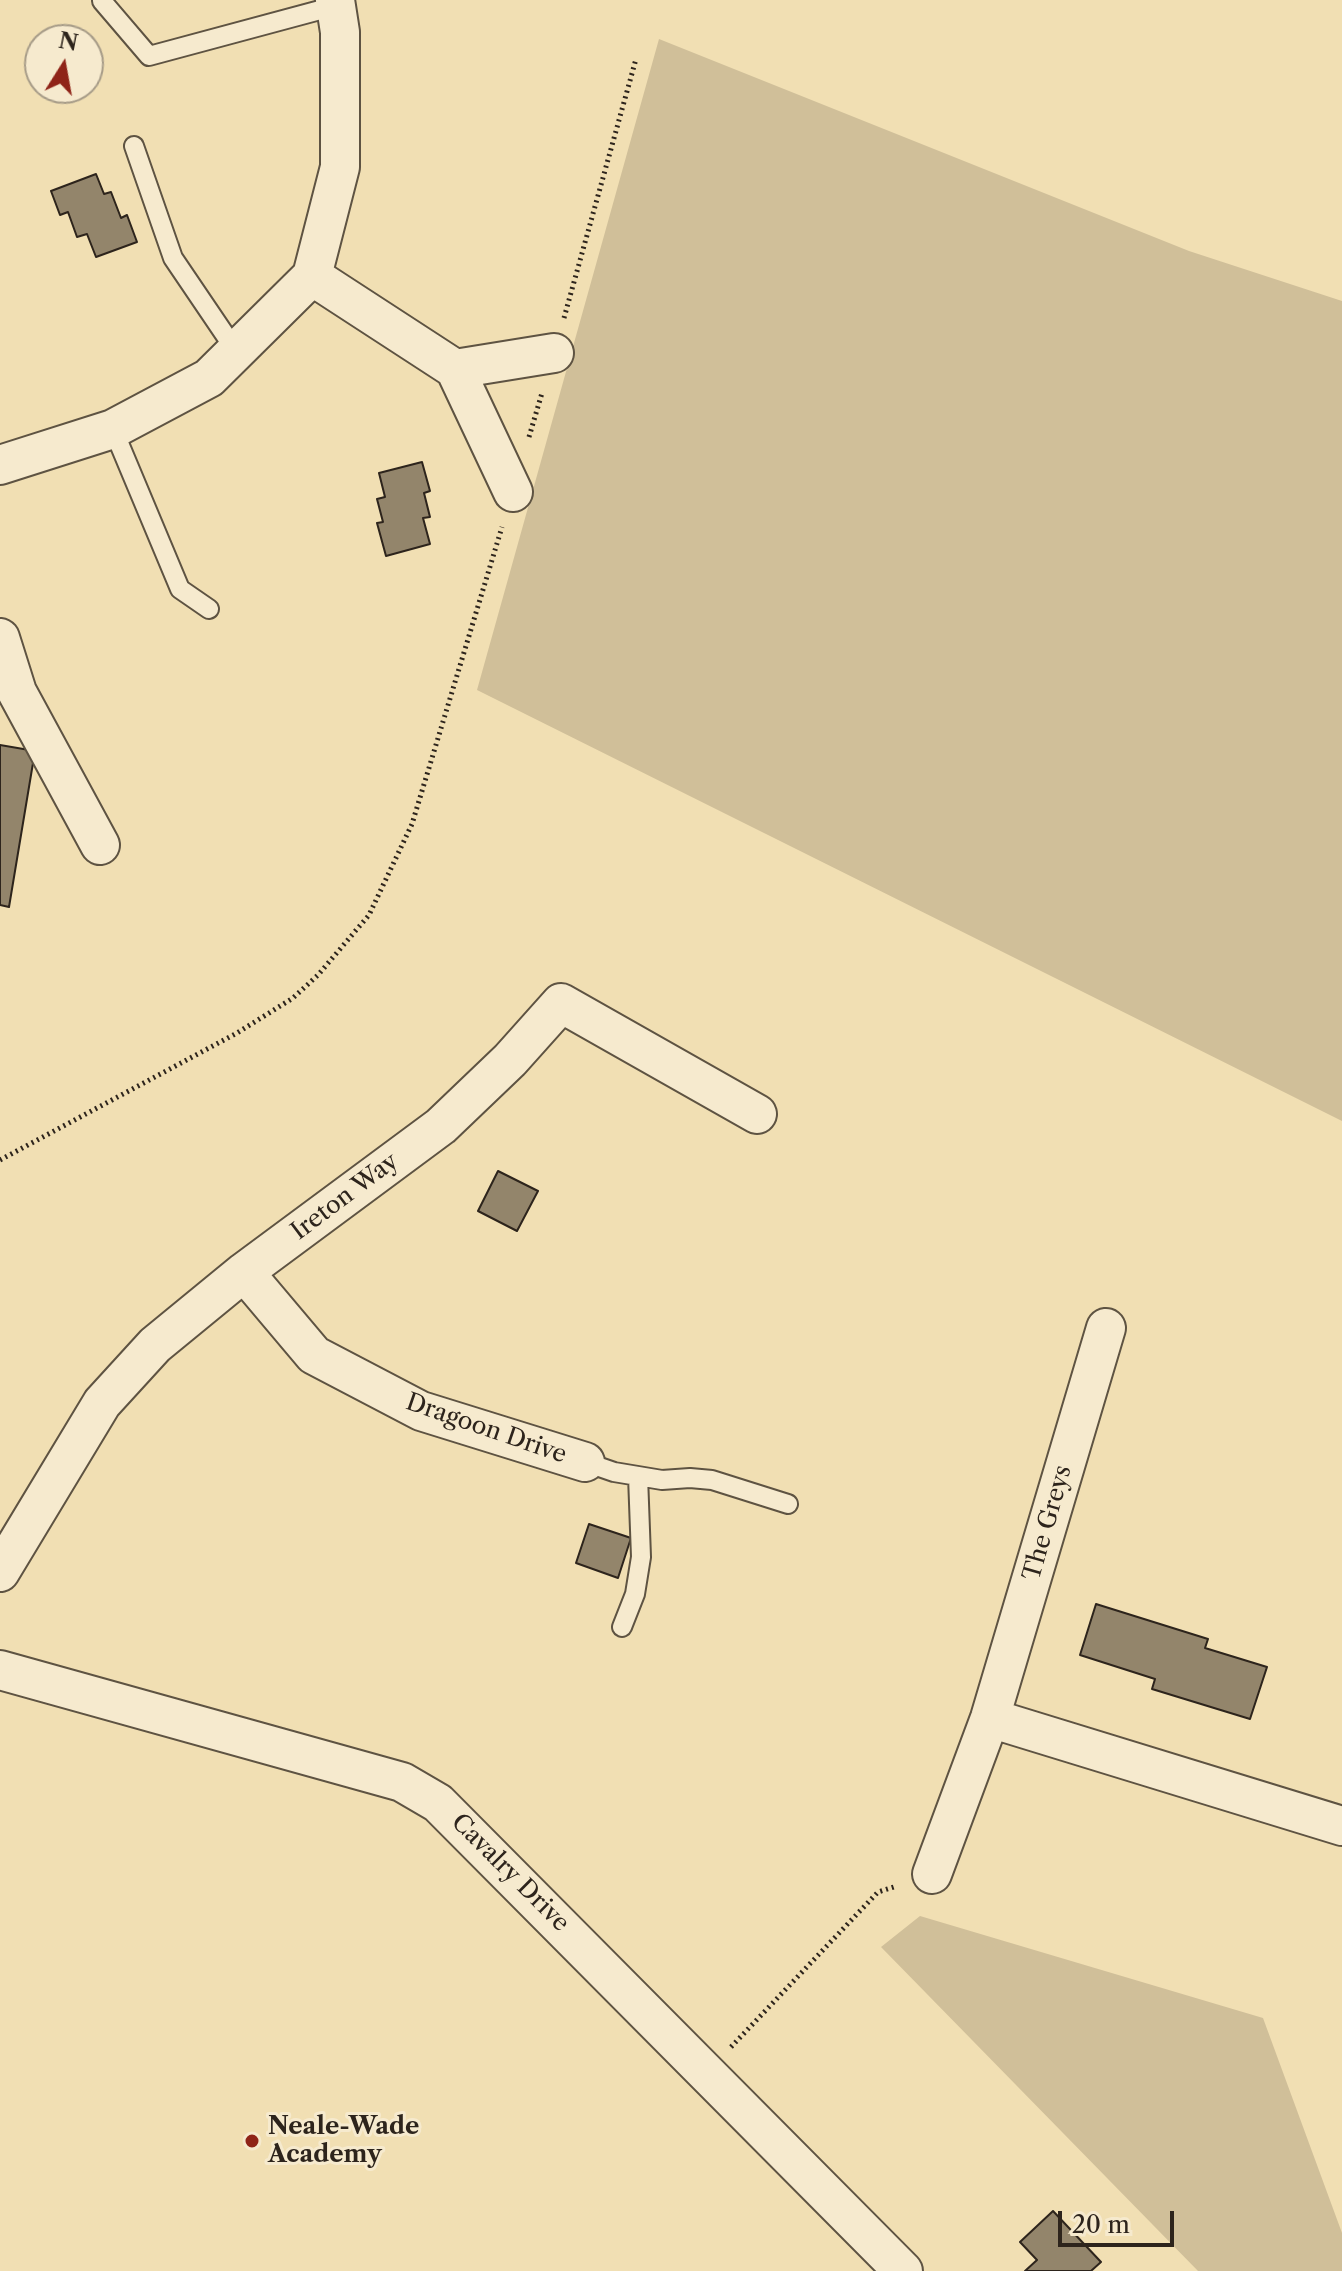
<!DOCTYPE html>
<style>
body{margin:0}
#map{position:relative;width:1342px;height:2271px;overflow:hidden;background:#f1dfb3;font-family:"Libre Caslon Text",serif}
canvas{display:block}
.north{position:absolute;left:24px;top:24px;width:80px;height:80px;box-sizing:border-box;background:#f6eace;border:2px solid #a69b87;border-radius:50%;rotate:11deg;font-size:22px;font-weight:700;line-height:32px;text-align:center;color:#2d241c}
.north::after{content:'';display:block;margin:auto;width:28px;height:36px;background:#8f2418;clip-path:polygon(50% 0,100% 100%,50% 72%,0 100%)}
.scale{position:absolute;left:1058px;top:2211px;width:116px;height:36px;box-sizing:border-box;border:4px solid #2d241c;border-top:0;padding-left:10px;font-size:24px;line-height:28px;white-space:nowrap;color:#2d241c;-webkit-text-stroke:6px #f6eace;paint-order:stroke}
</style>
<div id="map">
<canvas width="1342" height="2271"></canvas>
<div class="north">N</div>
<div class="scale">20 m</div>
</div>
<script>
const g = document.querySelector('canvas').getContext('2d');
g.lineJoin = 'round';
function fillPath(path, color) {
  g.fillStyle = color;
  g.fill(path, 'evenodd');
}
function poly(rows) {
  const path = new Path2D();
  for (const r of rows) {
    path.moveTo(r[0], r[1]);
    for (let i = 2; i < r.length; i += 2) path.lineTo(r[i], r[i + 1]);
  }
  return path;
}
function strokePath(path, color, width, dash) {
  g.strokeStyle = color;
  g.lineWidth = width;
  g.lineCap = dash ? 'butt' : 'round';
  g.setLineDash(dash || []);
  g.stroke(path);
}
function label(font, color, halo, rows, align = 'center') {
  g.font = font + ' "Libre Caslon Text",serif';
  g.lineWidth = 6;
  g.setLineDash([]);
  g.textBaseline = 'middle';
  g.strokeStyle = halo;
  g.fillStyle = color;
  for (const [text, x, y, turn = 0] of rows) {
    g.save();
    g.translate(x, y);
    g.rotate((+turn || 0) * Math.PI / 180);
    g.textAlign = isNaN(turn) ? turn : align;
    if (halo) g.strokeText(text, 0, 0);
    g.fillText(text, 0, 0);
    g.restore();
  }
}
fillPath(poly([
 [659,39,1189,251,1342,301,1342,1121,477,690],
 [920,1916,1263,2018,1342,2233,1342,2271,1198,2271,881,1947]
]), '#d0bf99');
const building = poly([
 [96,174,104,194,111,192,121,218,127,215,137,242,96,257,87,234,77,237,68,212,60,215,51,191,96,174],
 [422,462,430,491,424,493,430,517,423,518,430,544,386,556,377,523,383,522,377,499,385,497,379,473,422,462],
 [0,745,35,751,9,907,0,905,0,745],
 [498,1171,538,1191,517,1231,478,1211,498,1171],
 [589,1524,631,1538,618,1578,576,1563,589,1524],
 [1096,1604,1208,1639,1205,1648,1267,1667,1250,1719,1152,1689,1155,1679,1080,1655,1096,1604],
 [1053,2211,1101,2262,1091,2271,1025,2271,1037,2260,1020,2242,1053,2211]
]);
fillPath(building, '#93856b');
strokePath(building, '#2d241c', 2);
const service = poly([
 [102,1,149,56,335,6],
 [134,146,173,258,236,351],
 [113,429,180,589,209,609],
 [585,1462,614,1472,662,1480,690,1478,712,1480,788,1504],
 [622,1627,635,1594,641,1557,638,1476]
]);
const minor = poly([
 [312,276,455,369,554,353],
 [455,369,513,492],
 [0,465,113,429,209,378,312,276,340,167,340,32,335,0],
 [0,638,17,692,100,845],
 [244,1272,314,1355,421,1411,585,1462],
 [0,1572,102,1403,155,1345,244,1272,441,1126,510,1060,561,1003,757,1114],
 [0,1670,402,1782,438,1803,903,2271],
 [990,1718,1342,1826],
 [932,1874,990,1718,1106,1328]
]);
strokePath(service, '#5e5342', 22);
strokePath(minor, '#5e5342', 42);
strokePath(poly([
 [564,318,636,59],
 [529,437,542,393],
 [0,1160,237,1033,293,998,318,975,369,915,412,824,502,527],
 [731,2047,878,1892,897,1886]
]), '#2d241c', 5, [2, 4]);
strokePath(service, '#f6eace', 18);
strokePath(minor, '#f6eace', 38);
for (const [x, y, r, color] of [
 [252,2141,8,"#8f2418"]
]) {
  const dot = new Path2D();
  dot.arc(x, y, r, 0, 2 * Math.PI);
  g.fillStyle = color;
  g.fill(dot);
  strokePath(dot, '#f6eace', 3);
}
label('24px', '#2d241c', '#f6eace', [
 ["Ireton Way",345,1197,-37],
 ["Dragoon Drive",486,1429,19],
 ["The Greys",1048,1523,-74],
 ["Cavalry Drive",510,1873,45]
]);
label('bold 24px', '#2d241c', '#f6eace', [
 ["Neale-Wade",268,2127],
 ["Academy",268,2155]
], 'left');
</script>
